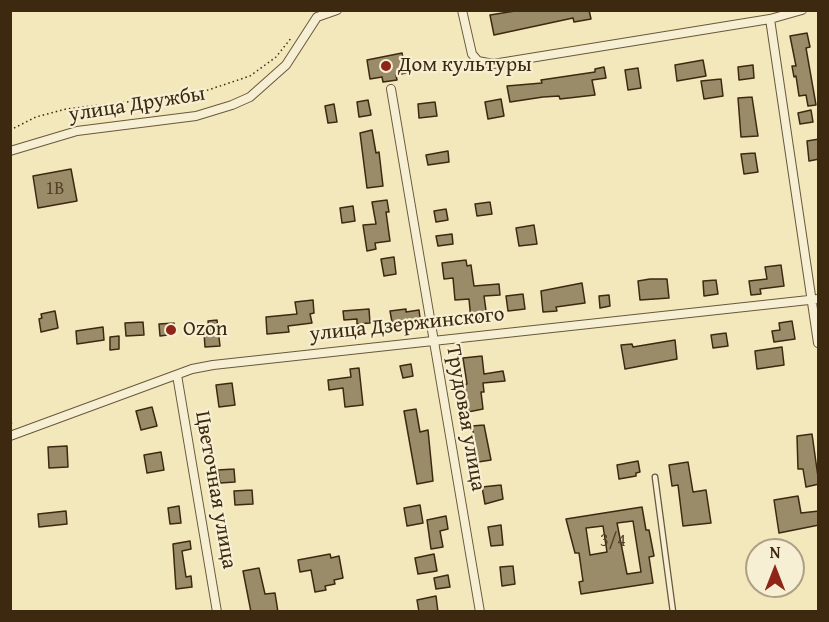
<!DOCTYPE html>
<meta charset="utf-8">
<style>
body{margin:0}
#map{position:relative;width:829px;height:622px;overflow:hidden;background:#f3e7bc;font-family:"Gentium Book Plus",serif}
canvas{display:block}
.frame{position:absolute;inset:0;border:12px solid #3c2910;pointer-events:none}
.north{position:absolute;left:745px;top:538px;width:60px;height:60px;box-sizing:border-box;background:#f7efd3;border:2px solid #aca085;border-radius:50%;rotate:0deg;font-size:16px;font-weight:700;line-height:24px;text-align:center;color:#3c2910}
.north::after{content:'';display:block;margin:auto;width:21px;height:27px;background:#8f2418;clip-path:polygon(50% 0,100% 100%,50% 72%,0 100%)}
</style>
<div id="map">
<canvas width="829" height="622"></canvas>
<div class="frame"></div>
<div class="north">N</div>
</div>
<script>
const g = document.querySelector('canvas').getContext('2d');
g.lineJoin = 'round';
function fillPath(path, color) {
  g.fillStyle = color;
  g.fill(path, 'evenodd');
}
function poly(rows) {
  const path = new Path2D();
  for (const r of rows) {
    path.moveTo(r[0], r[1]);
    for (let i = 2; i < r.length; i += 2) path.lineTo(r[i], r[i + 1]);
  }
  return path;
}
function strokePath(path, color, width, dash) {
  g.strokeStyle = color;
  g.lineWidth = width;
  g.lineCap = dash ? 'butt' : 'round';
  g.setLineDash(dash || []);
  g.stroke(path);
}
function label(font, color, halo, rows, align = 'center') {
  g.font = font + ' "Gentium Book Plus",serif';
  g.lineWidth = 4.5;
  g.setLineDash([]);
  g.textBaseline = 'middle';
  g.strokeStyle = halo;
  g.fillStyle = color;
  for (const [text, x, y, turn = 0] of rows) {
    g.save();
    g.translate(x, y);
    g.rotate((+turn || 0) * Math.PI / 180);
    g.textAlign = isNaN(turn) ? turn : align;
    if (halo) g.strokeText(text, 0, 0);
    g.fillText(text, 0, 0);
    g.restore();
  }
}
const building = poly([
 [521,10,589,10,591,19,574,22,573,18,494,35,490,15,521,10],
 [807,33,810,47,806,48,816,105,808,106,806,95,799,96,796,76,794,77,792,66,796,66,790,36,807,33],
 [402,53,406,73,396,75,397,80,383,82,382,77,370,79,367,60,402,53],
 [703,60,706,76,677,81,675,65,703,60],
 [753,65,754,78,739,80,738,67,753,65],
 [604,67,606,78,592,80,595,95,560,99,559,96,543,97,510,102,507,86,542,83,541,80,595,72,595,69,604,67],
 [638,68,641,88,628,90,625,70,638,68],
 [721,79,723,96,704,99,701,81,721,79],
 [752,97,758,136,741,137,738,98,752,97],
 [501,99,504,116,488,119,485,102,501,99],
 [368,100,371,115,359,117,357,102,368,100],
 [435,102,437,116,419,118,418,104,435,102],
 [334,104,337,122,328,123,325,106,334,104],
 [811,110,813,122,800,124,798,113,811,110],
 [372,130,376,153,379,152,383,186,367,188,360,133,372,130],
 [819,139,819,159,809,161,807,141,819,139],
 [448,151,449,162,428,165,426,155,448,151],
 [755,153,758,172,744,174,741,154,755,153],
 [71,169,77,201,38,208,33,176,71,169],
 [387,200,389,212,386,212,390,241,375,243,376,249,367,251,363,225,376,224,372,202,387,200],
 [490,202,492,214,477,216,475,204,490,202],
 [353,206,355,221,342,223,340,208,353,206],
 [446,209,448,220,436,222,434,211,446,209],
 [534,225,537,244,519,246,516,228,534,225],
 [452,234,453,244,438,246,436,236,452,234],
 [394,257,396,274,384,276,381,259,394,257],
 [466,260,467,266,471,265,474,286,499,284,500,295,484,296,487,318,471,320,469,299,455,300,453,278,444,279,442,263,466,260],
 [781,265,784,286,760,289,761,294,751,295,749,281,767,279,765,267,781,265],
 [650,279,667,279,669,298,640,300,638,281,650,279],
 [716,280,718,294,704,296,703,281,716,280],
 [582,283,585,303,556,307,557,311,543,312,541,291,582,283],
 [523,294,525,309,508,311,506,296,523,294],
 [609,295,610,306,600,308,599,296,609,295],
 [313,300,314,313,310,314,312,323,288,326,289,332,267,334,266,317,297,314,295,302,313,300],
 [369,309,370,323,357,324,357,319,344,320,343,311,369,309],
 [406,309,406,312,419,310,421,325,412,326,411,319,392,322,390,311,406,309],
 [55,311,58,328,41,332,39,319,42,318,41,314,55,311],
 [217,320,220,346,205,347,204,333,209,332,208,321,217,320],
 [792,321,795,339,774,342,772,331,780,330,779,323,792,321],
 [143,322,144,335,126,336,125,323,143,322],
 [174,323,175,334,160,336,159,324,174,323],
 [103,327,104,340,77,344,76,331,103,327],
 [726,333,728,346,713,348,711,335,726,333],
 [119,336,119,349,110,350,110,337,119,336],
 [675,340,677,359,625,369,621,345,632,344,633,347,675,340],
 [782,347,784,365,757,369,755,351,782,347],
 [482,356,484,374,503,371,505,381,483,383,484,392,481,392,483,409,468,412,461,385,467,384,463,358,482,356],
 [411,364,413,376,403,378,400,366,411,364],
 [359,368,363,405,345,407,343,388,329,390,328,380,351,377,350,369,359,368],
 [232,383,235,405,219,407,216,385,232,383],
 [152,407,157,426,141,430,136,411,152,407],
 [416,409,420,432,428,430,433,481,417,484,404,411,416,409],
 [484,425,491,460,478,462,472,426,484,425],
 [812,434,819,484,806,487,803,469,798,469,797,436,812,434],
 [67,446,68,467,49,468,48,447,67,446],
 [161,452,164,470,147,473,144,455,161,452],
 [638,461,640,472,636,473,636,476,619,479,617,465,638,461],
 [688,462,693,492,706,490,711,523,683,526,678,485,672,486,669,465,688,462],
 [234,469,235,482,220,483,218,470,234,469],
 [501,485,503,499,485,504,482,487,501,485],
 [252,490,253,504,235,505,234,491,252,490],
 [798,496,801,513,819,511,819,525,779,533,774,500,798,496],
 [420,505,423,523,407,526,404,508,420,505],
 [179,506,181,523,170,524,168,508,179,506],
 [642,507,646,530,649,530,654,556,649,557,653,583,581,594,579,582,583,581,579,553,575,553,566,519,642,507],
 [633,521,641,572,627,574,617,523,633,521],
 [603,526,607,552,590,555,586,528,603,526],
 [66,511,67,524,39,527,38,514,66,511],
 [446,516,448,529,440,531,443,547,431,549,427,520,446,516],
 [501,525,503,545,491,546,488,527,501,525],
 [190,541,191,549,182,551,186,577,191,576,192,587,176,589,173,544,190,541],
 [330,554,331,558,339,556,343,578,334,580,335,584,325,586,326,590,315,592,311,570,300,572,298,560,330,554],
 [434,554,437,571,418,574,415,558,434,554],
 [513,566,515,584,502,586,500,567,513,566],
 [259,568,265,594,275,593,278,612,251,612,243,571,259,568],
 [448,575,450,587,436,589,434,578,448,575],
 [436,596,438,612,419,612,417,600,436,596]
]);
fillPath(building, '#9b8c69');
strokePath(building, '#3c2910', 1.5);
const lane = poly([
 [655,477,673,612]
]);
const street = poly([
 [462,10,472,54,478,61,493,64,770,19,802,10],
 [770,19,818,343],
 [391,89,480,612],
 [10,151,77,131,196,116,232,105,250,97,286,65,317,17,337,10],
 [177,375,217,612],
 [10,436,192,369,213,365,818,299]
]);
strokePath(lane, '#6a583b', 7);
strokePath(street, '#6a583b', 10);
strokePath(poly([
 [10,130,36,117,66,109,196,94,250,76,276,57,292,37],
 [10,418,12,425]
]), '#3c2910', 1.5, [1.5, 3]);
strokePath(lane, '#f7efd3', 4.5);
strokePath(street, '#f7efd3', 8);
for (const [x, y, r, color] of [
 [386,66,6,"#8f2418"],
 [171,330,6,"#8f2418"]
]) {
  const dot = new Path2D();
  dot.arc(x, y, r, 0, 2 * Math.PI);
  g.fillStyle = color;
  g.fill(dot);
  strokePath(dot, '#f7efd3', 2);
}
label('18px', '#544226', null, [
 ["1В",55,189],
 ["3/4",613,541]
]);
label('21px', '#3c2910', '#f7efd3', [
 ["Дом культуры",398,66],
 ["Ozon",183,330]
], 'left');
label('21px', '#3c2910', '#f7efd3', [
 ["улица Дружбы",137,105,-9],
 ["улица Дзержинского",407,325,-6],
 ["Трудовая улица",465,418,80],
 ["Цветочная улица",215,490,80]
]);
</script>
